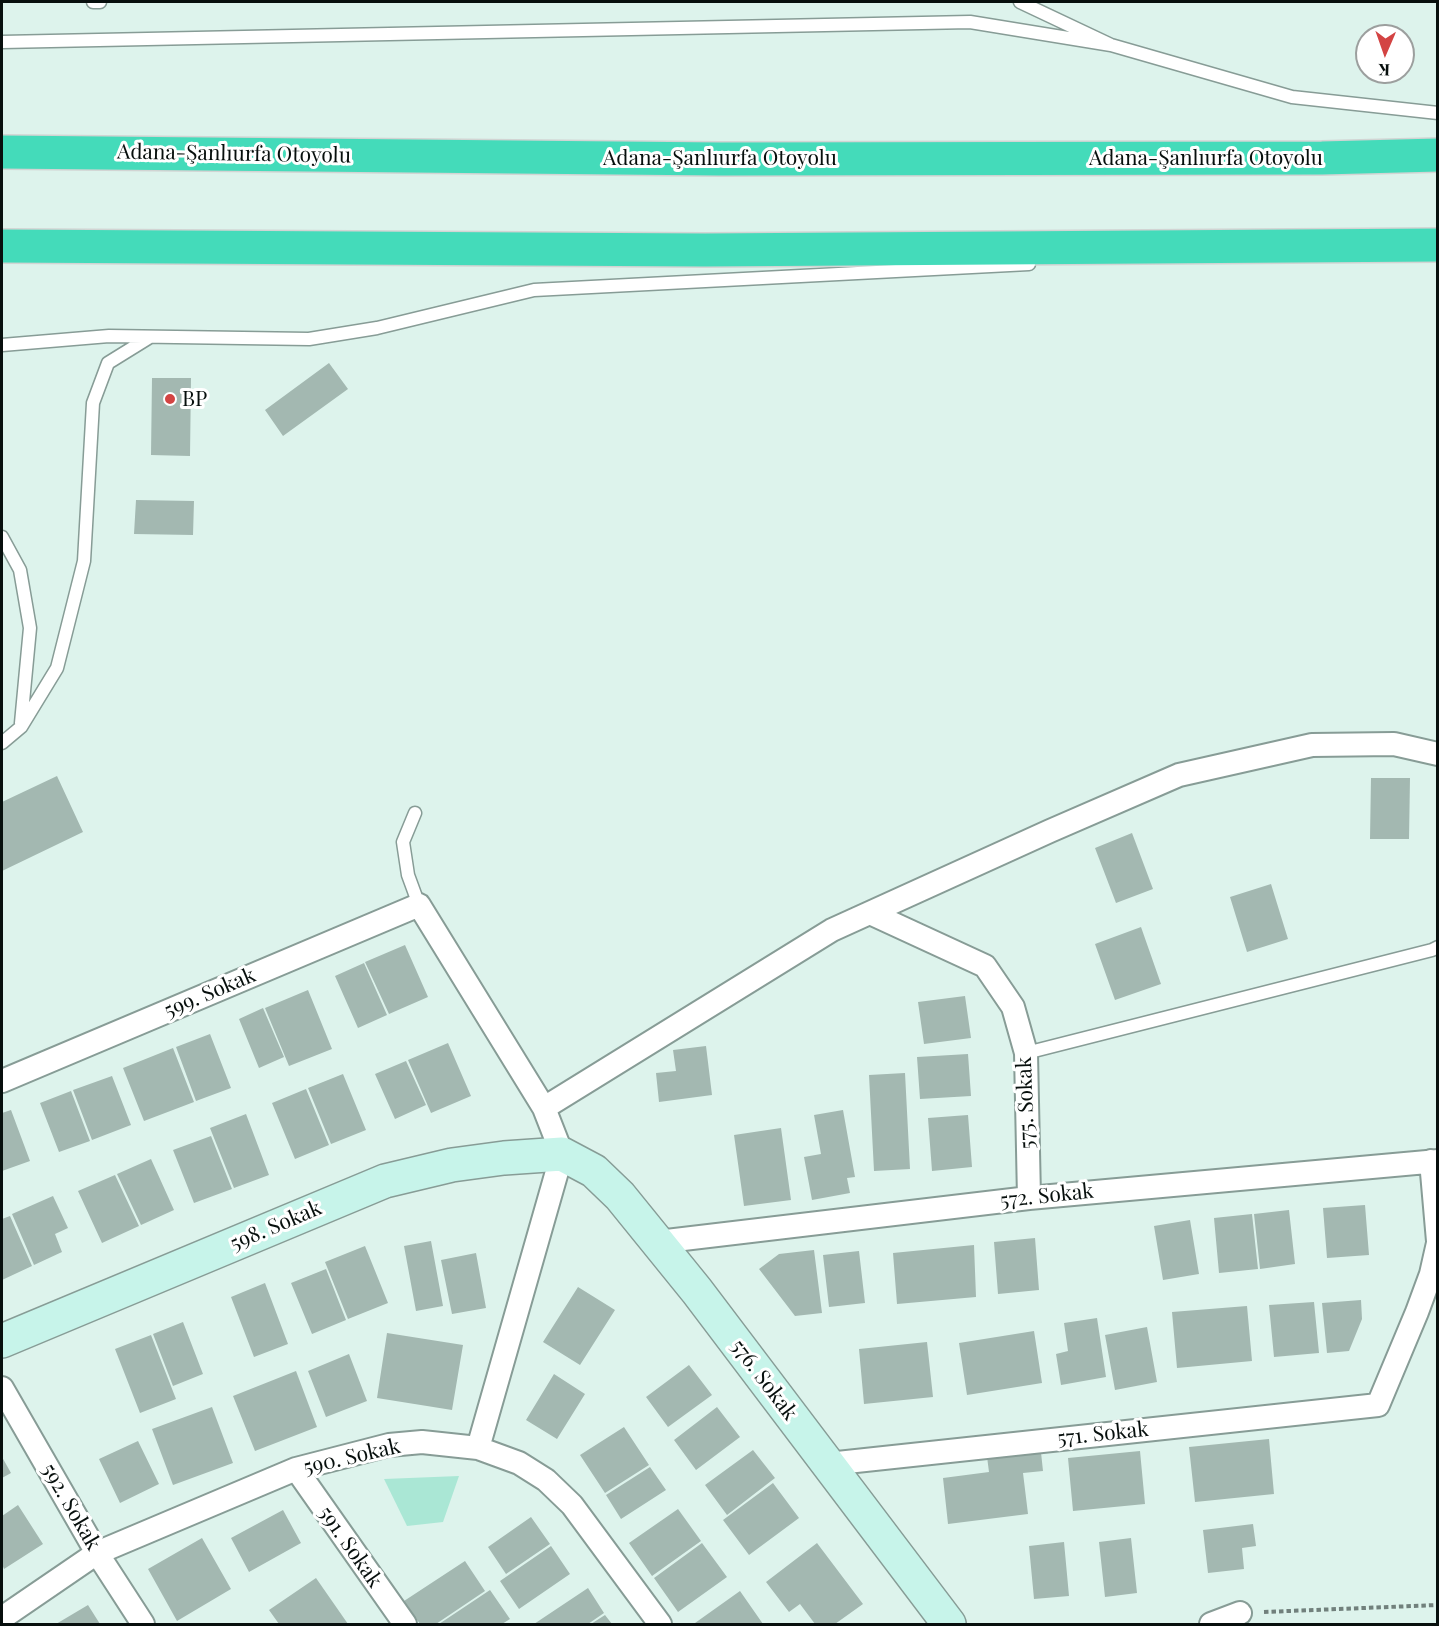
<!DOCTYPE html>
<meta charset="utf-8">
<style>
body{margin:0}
#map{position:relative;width:1439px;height:1626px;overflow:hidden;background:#ddf3ec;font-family:"Playfair Display",serif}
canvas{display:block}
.frame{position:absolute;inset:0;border:3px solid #070f0d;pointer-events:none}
.north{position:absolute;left:1355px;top:24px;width:60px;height:60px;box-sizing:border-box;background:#fff;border:2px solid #9c9f9e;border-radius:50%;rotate:182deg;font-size:16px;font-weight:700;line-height:24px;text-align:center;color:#070f0d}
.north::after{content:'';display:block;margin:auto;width:21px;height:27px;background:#d34443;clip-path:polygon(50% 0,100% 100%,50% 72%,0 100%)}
</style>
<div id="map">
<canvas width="1439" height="1626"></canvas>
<div class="frame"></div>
<div class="north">K</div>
</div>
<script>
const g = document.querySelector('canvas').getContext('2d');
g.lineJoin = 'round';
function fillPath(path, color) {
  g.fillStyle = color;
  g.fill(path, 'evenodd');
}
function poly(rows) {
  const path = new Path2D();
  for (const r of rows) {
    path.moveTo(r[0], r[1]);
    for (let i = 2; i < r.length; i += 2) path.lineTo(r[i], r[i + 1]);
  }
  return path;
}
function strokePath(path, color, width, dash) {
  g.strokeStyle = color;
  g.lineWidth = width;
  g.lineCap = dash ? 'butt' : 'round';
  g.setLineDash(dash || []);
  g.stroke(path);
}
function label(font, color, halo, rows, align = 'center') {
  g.font = font + ' "Playfair Display",serif';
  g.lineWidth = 6;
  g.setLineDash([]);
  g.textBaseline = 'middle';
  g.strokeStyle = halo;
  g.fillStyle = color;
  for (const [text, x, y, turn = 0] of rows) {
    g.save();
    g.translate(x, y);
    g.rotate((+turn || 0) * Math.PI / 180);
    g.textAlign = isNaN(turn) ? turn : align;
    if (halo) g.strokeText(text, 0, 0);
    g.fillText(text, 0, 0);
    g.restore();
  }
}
fillPath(poly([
 [459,1476,443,1522,407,1526,384,1479]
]), '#aae7d5');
fillPath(poly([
 [329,363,348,389,283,436,265,410],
 [152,378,191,378,190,456,151,455],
 [136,500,194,501,193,535,134,534],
 [57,776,83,832,2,871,2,802],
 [1371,778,1410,778,1409,839,1370,839],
 [1132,833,1153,889,1116,903,1095,848],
 [1271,884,1288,939,1247,952,1230,897],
 [1141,927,1161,984,1115,1000,1095,944],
 [405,945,428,997,389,1014,365,962],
 [364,963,387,1015,358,1028,335,976],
 [308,990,332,1049,289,1066,265,1008],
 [965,996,971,1038,924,1044,918,1002],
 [263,1008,284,1057,259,1068,239,1019],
 [210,1034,231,1088,196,1101,176,1047],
 [448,1043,471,1096,431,1113,408,1060],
 [706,1046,712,1095,659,1102,656,1073,676,1071,673,1050],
 [173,1048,194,1102,144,1121,123,1068],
 [968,1054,971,1096,920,1099,917,1057],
 [406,1061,426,1105,395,1119,375,1074],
 [905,1073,910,1169,874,1171,869,1075],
 [343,1074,366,1130,331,1144,308,1088],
 [112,1076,131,1125,92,1140,73,1090],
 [306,1089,329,1145,295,1159,272,1103],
 [71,1091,90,1141,59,1152,40,1103],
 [11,1110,30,1161,2,1171,2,1113],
 [843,1110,855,1177,847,1178,850,1193,812,1200,804,1157,821,1154,814,1115],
 [246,1114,269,1175,234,1188,210,1128],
 [968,1115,972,1167,932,1171,928,1118],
 [781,1128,791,1200,744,1206,734,1135],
 [211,1136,232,1189,194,1203,173,1150],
 [151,1159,174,1210,141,1225,117,1174],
 [115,1175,139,1226,102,1243,78,1191],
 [53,1196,68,1228,55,1234,62,1252,34,1265,12,1214],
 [1365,1205,1369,1255,1327,1258,1323,1208],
 [1289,1210,1295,1264,1260,1269,1254,1214],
 [1252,1214,1258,1269,1219,1273,1214,1218],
 [10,1216,32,1266,2,1280,2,1219],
 [1190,1220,1199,1274,1163,1280,1154,1226],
 [1035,1238,1039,1290,998,1294,994,1242],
 [431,1241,443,1306,416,1311,404,1246],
 [974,1245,976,1297,897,1304,893,1253],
 [365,1246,388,1303,348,1319,325,1262],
 [814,1250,822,1313,795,1316,759,1269,779,1254],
 [859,1251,865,1303,829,1307,823,1255],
 [476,1253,486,1308,452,1314,441,1260],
 [326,1269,346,1320,312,1334,291,1283],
 [265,1283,288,1344,254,1357,231,1297],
 [578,1287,615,1310,580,1365,543,1342],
 [1361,1300,1362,1319,1349,1351,1327,1353,1322,1303],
 [1314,1302,1319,1353,1274,1357,1269,1305],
 [1247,1306,1252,1361,1177,1368,1172,1312],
 [1097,1318,1106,1377,1061,1385,1056,1354,1068,1351,1064,1323],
 [183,1322,203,1374,173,1386,153,1334],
 [1147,1327,1157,1382,1115,1390,1105,1335],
 [1034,1331,1042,1383,967,1395,959,1343],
 [387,1333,463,1345,452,1410,377,1398],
 [151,1335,176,1399,140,1413,115,1349],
 [927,1342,933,1397,864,1404,859,1349],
 [349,1354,367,1401,326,1417,308,1371],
 [689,1365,712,1395,668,1427,646,1397],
 [296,1371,317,1427,255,1451,233,1396],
 [554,1374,585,1394,557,1439,526,1420],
 [212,1407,233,1463,173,1485,152,1429],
 [717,1407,740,1437,696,1470,674,1440],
 [624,1427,649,1465,605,1493,580,1455],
 [1269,1439,1274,1494,1195,1502,1189,1447],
 [138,1441,159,1484,120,1503,99,1459],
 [1040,1443,1043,1471,1023,1473,1028,1514,948,1524,943,1478,989,1472,986,1449],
 [753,1450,775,1478,727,1515,705,1485],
 [1140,1451,1145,1504,1073,1511,1068,1458],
 [2,1457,11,1473,2,1478],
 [650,1467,666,1490,621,1519,606,1495],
 [773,1483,799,1518,749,1555,723,1520],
 [18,1505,43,1544,4,1569,2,1564,2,1516],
 [678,1509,701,1541,652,1576,629,1543],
 [283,1510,301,1543,249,1572,231,1538],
 [531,1517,550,1544,506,1574,488,1547],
 [1253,1524,1256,1546,1242,1548,1244,1569,1208,1573,1203,1530],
 [202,1538,231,1589,177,1621,148,1569],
 [1131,1538,1137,1593,1105,1597,1099,1542],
 [1064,1542,1069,1596,1034,1599,1029,1546],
 [702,1543,727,1577,678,1612,654,1578],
 [817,1543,863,1604,835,1624,815,1624,800,1604,789,1612,766,1582],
 [551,1546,570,1574,519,1609,500,1581],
 [465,1561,485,1591,436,1624,420,1624,404,1601],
 [316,1578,348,1624,279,1624,269,1610],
 [588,1588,604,1613,588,1624,534,1624],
 [490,1590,510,1619,502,1624,439,1624],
 [740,1591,763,1624,696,1624,695,1623],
 [88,1605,100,1624,56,1624],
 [605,1615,612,1624,591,1624]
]), '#a3b8b1');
const lane = poly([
 [93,2,100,2],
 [1020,2,1111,45,1292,97,1438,113],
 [2,42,970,22,1111,45],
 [2,345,109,336,309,339,377,328,534,290,1029,264],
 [2,537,20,570,30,628,21,723],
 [2,743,21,727,57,668,84,561,93,403,108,363,150,337],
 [415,813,403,842,408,875,419,905],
 [1026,1053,1432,950,1438,947]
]);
const street = poly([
 [870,913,985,966,1013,1007,1026,1053,1029,1198],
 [2,1081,419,905,544,1108,562,1154,478,1448],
 [544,1108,832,930,1050,831,1179,775,1312,745,1394,744,1438,754],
 [1431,1161,1438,1241],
 [658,1242,1029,1198,1438,1161],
 [2,1388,97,1553,143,1624],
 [828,1464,1378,1405,1417,1312,1431,1274,1438,1243],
 [296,1469,405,1624],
 [2,1618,97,1553,296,1469,389,1445,422,1442,478,1448,519,1463,546,1480,572,1505,660,1624],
 [1211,1624,1240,1613]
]);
const secondary = poly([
 [2,1341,385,1181,452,1165,504,1158,562,1154,594,1171,620,1196,697,1291,949,1624]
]);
const highway = poly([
 [2,152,720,159,1322,158,1438,155],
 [2,246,705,250,1438,245]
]);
strokePath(lane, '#879c96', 15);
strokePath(street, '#879c96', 26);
strokePath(secondary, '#879c96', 36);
strokePath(highway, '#d2d4d3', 36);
strokePath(poly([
 [1264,1612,1438,1605]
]), '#71807c', 4, [4.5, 3]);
strokePath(lane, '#fff', 12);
strokePath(street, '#fff', 22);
strokePath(secondary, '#c7f4ea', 33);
strokePath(highway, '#44dbba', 33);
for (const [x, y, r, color] of [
 [170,399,6,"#d34443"]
]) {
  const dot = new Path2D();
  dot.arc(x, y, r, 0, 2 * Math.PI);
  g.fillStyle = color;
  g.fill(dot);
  strokePath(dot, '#fff', 2);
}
label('21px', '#070f0d', '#fff', [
 ["Adana-Şanlıurfa Otoyolu",234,154,1],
 ["Adana-Şanlıurfa Otoyolu",720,158],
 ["Adana-Şanlıurfa Otoyolu",1206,158],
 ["599. Sokak",210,993,-23],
 ["575. Sokak",1026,1103,-92],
 ["572. Sokak",1047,1196,-6],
 ["598. Sokak",276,1226,-23],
 ["576. Sokak",764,1380,53],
 ["571. Sokak",1103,1434,-6],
 ["590. Sokak",352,1457,-13],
 ["592. Sokak",71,1507,60],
 ["591. Sokak",350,1547,55]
]);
label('21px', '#070f0d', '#fff', [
 ["BP",182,399]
], 'left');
</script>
